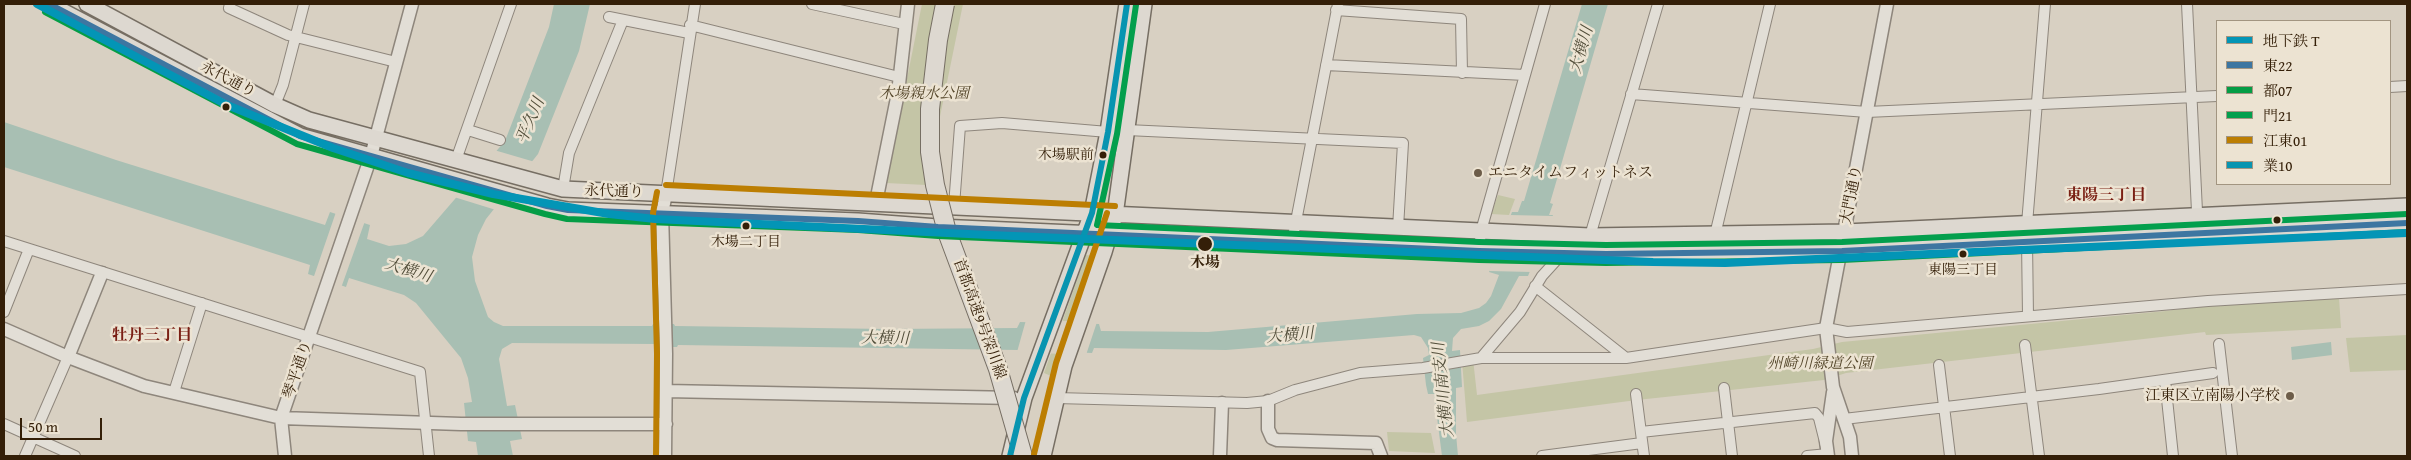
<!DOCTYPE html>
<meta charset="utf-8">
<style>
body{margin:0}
#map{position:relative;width:2411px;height:460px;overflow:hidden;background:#d8d0c2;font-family:"Gentium Book Plus","Noto Serif JP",serif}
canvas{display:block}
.frame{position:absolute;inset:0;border:5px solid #341f08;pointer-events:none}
.legend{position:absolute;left:2216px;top:20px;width:175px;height:165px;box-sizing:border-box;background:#ece3d2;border:1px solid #a29581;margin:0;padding:6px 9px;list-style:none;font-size:15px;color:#341f08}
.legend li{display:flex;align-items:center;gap:10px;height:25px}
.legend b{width:25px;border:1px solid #a29581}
.scale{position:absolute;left:20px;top:418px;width:82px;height:22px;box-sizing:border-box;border:2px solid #341f08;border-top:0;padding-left:6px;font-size:15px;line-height:18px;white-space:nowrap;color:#341f08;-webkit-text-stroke:4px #ece3d2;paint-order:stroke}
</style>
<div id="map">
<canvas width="2411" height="460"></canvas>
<div class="frame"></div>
<ul class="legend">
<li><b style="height:6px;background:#0395b6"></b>地下鉄 T</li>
<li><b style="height:6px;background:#3d76a1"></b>東22</li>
<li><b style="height:6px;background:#059d46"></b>都07</li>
<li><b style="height:6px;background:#039f4d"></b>門21</li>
<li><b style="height:6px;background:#bc7e02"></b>江東01</li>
<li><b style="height:6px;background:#0894b0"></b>業10</li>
</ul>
<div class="scale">50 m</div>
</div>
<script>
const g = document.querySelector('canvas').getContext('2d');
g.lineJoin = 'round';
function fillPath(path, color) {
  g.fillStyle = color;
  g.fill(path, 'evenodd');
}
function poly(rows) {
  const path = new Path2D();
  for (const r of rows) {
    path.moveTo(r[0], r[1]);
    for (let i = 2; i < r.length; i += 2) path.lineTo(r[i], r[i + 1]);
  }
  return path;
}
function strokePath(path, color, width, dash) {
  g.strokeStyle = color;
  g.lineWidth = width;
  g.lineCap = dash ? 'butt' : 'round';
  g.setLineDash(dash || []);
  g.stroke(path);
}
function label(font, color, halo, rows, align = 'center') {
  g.font = font + ' "Gentium Book Plus","Noto Serif JP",serif';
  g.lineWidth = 5;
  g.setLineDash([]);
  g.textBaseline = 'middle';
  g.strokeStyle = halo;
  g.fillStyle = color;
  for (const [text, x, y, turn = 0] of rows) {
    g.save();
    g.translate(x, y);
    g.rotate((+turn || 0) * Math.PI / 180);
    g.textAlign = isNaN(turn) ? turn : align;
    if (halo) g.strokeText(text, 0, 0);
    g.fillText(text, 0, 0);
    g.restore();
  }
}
fillPath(poly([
 [922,4,963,4,926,185,886,183],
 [1498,195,1515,199,1509,215,1491,214],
 [1086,255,1093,256,1088,275,1051,376,1044,373],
 [2339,298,2341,328,2206,335,2205,332,1846,373,1824,380,1637,400,1467,422,1462,361,1473,359,1477,395,1813,349,1842,342,2166,311,2206,305],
 [2407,335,2407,370,2350,372,2346,338],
 [1387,432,1431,433,1435,453,1389,451]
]), '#c4c5a6');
fillPath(poly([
 [554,4,590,4,579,51,538,154,486,219,478,235,472,257,475,281,488,317,494,322,503,326,652,326,653,324,674,324,675,326,887,329,1017,328,1020,322,1099,324,1101,331,1208,332,1417,314,1461,313,1479,308,1486,303,1491,296,1499,275,1489,272,1512,212,1518,212,1522,201,1524,201,1582,4,1608,4,1550,203,1553,204,1549,215,1553,215,1528,276,1519,276,1501,309,1489,321,1479,326,1461,329,1453,338,1452,351,1460,350,1462,387,1456,388,1456,434,1458,456,1442,456,1434,394,1428,394,1426,385,1423,358,1429,355,1428,348,1421,337,1414,335,1226,350,1094,348,1092,353,1018,350,678,345,677,347,655,347,654,344,512,343,502,349,499,359,507,406,515,405,522,439,510,441,513,456,478,456,476,442,468,441,464,403,472,402,468,378,461,358,416,303,404,295,349,278,346,287,308,274,310,265,4,167,4,122,116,160,325,225,330,212,370,225,367,239,389,246,406,244,423,236,505,141,549,27],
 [2331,342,2332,355,2292,360,2291,347]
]), '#a8bfb3');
fillPath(poly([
 [494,150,535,162,496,210,454,197],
 [336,212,365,221,341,288,313,279],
 [1510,215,1554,216,1532,272,1489,271],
 [1026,320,1097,322,1086,355,1017,352]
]), '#d8d0c2');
const minor = poly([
 [230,4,229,8,288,35,396,62],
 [812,4,904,24],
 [2187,4,2198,232],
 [1336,10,1461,19,1462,73],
 [609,17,689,33],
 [690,25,899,77],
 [1326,65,1525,75],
 [2390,87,2407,86],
 [1631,94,1867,112,2217,96],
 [275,105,283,85,304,4],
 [468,130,500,140],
 [1127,130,1403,143,1398,228],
 [456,160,511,4],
 [563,189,569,153,623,20],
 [666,194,695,4],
 [954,206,960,126,1002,123,1108,132],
 [2027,224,2045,4],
 [1715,235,1770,4],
 [4,241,420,372,429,456],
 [2027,241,2028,316],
 [1292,242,1338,4],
 [1479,251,1481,231,1545,4],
 [1535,286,1626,358],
 [4,312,29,249],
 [2219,344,2232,456],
 [2025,345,2039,456],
 [1481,358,1520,312,1542,276,1562,254,1590,236,1658,4],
 [1939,365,1950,456],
 [2165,380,2173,456],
 [1724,388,1732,456],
 [174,392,202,303],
 [1636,394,1644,456],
 [1056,398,1247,403,1268,401,1295,390,1360,373,1423,368,1481,358,1626,358,1826,328,1847,332,2208,301,2407,289],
 [1844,419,2099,389,2213,373],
 [4,424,75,456],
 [1641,432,1815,413,1819,418,1828,454,1807,456],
 [25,456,68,357],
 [1542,456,1642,443]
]);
const tertiary = poly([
 [876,202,898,93,908,4],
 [4,329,68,357,144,386,281,418,461,424,666,424],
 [68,357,102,273],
 [666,391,1014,398],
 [1268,401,1268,429,1272,438,1277,440,1376,443,1381,456],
 [285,456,281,418,371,156,412,4],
 [665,456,666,354,662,213,666,194],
 [1220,456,1222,403],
 [1828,456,1826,441,1833,392],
 [1852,456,1850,437,1833,387,1826,328,1887,4]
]);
const primary = poly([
 [49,4,300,136,547,206,568,210,858,221,938,227,1479,251,1606,254,1842,251,2407,223],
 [87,4,275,105,309,120,563,189,1590,236,1845,232,2407,206],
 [1010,456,1024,398,1092,213,1108,132,1127,4],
 [1043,456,1064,366,1104,252,1115,215,1144,4]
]);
strokePath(minor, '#8e867c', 12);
strokePath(tertiary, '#8e867c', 15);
strokePath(primary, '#766e63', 18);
strokePath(minor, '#e2ded6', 10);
strokePath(tertiary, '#e2ded6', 12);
strokePath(primary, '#ddd8d0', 15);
const motorwayBridge = poly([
 [945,4,938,40,930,109,930,152,935,185,947,232,998,369,1023,456]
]);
strokePath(motorwayBridge, '#766e63', 20, []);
strokePath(motorwayBridge, '#ddd8d0', 18);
strokePath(poly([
 [49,4,300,136,547,206,568,210,858,221,938,227,1479,251,1606,254,1842,251,2407,223]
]), '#3d76a1', 6);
strokePath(poly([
 [45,12,297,144,545,214,567,219,858,230,938,236,1479,260,1606,263,1842,260,2407,232]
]), '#059d46', 6);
strokePath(poly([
 [1136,5,1117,134,1097,225,1479,242,1606,245,1842,242,2407,214]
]), '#039f4d', 6);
strokePath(poly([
 [666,185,1115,206],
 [1034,454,1056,363,1107,213],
 [656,456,657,354,653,213,657,192]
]), '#bc7e02', 6);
strokePath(poly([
 [1010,456,1024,398,1092,213,1108,132,1127,4]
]), '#0894b0', 6);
strokePath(poly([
 [37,4,227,105,333,148,408,173,493,194,609,214,655,219,989,235,1653,262,1725,263,2407,233]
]), '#0395b6', 8);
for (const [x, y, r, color] of [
 [226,107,4.5,"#341f08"],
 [1103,155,4.5,"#341f08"],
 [1478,173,5,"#6d5d49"],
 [2277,220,4.5,"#341f08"],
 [746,226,4.5,"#341f08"],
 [1205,244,8,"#341f08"],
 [1963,254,4.5,"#341f08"],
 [2290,396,5,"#6d5d49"]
]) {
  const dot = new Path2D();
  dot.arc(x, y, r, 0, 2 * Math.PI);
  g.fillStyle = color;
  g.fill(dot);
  strokePath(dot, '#ece3d2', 2);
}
label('14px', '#341f08', '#ece3d2', [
 ["木場駅前",1094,155,"right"],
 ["木場二丁目",746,242],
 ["東陽三丁目",1963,270]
]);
label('15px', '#341f08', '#ece3d2', [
 ["永代通り",228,80,28],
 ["永代通り",614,192,2],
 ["大門通り",1852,195,-79],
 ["首都高速9号深川線",979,319,70],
 ["琴平通り",298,370,-71]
]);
label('italic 15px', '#54462a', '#ece3d2', [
 ["木場親水公園",924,94],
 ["州崎川緑道公園",1820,364]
]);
label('15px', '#341f08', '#ece3d2', [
 ["エニタイムフィットネス",1488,173],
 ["江東区立南陽小学校",2280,396,"right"]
], 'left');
label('bold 15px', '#341f08', '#ece3d2', [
 ["木場",1205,263]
]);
label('italic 16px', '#514d39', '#ece3d2', [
 ["大横川",1582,50,-74],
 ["平久川",531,121,-67],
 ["大横川",408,271,17],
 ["大横川",1290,336,-5],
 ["大横川",885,339,1],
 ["大横川南支川",1444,390,-96]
]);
label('bold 16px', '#7a1f14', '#ece3d2', [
 ["東陽三丁目",2106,196],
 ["牡丹三丁目",152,336]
]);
</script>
